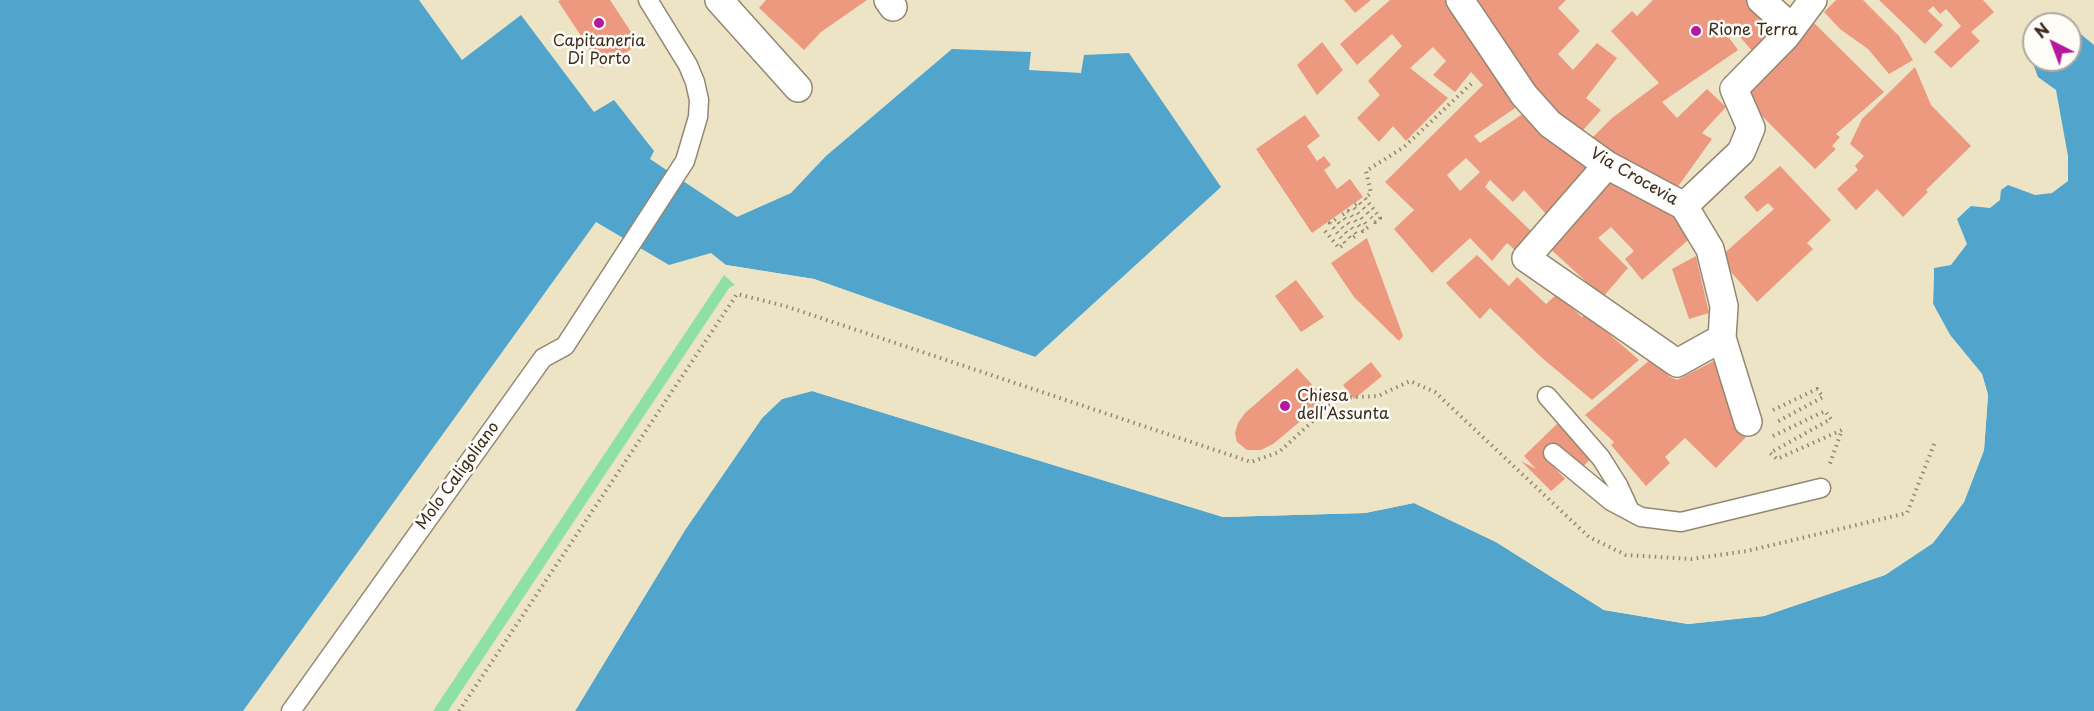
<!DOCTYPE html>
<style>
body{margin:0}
#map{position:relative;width:2094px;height:711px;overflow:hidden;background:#ede4c6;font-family:"Playpen Sans",sans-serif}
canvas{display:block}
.north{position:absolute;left:2022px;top:12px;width:60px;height:60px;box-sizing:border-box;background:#fdfcf7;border:2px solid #afa8a0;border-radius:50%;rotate:318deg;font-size:16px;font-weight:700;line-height:24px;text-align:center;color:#3b2a1e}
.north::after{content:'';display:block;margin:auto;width:21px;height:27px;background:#b5179e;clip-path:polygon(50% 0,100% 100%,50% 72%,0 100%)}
</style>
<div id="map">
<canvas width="2094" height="711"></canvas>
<div class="north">N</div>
</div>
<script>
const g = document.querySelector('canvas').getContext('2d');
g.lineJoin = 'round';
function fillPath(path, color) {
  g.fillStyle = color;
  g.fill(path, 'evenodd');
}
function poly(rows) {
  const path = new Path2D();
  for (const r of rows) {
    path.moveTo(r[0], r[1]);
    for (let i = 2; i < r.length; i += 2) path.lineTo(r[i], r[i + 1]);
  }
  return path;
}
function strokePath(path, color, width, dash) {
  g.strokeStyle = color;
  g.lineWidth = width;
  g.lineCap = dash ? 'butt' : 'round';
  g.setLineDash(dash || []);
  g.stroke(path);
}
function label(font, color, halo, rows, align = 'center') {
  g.font = font + ' "Playpen Sans",sans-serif';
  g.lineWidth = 5;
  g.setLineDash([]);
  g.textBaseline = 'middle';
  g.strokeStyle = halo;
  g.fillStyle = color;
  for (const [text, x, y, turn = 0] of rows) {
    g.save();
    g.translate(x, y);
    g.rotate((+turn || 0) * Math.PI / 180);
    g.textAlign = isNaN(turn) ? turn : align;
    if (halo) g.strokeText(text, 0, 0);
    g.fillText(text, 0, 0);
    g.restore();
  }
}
fillPath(poly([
 [724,275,735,285,729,288,448,711,433,711]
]), '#8ee1a2');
fillPath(poly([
 [0,0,419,0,462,60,521,15,594,112,614,100,654,151,650,159,737,217,791,193,826,156,952,49,1031,52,1029,70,1081,73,1084,55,1129,53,1221,187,1035,357,814,279,726,265,711,253,669,265,596,222,243,711,0,711],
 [2070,31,2077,31,2094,45,2094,711,575,711,685,530,762,418,782,399,812,391,1223,517,1365,513,1414,503,1496,542,1604,610,1688,624,1764,616,1885,575,1933,543,1964,502,1984,450,1988,395,1982,374,1950,335,1933,304,1934,268,1951,265,1967,244,1957,219,1971,206,1990,208,2000,200,2001,190,2008,185,2035,195,2052,193,2068,181,2068,156,2056,90,2038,77,2031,58,2034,52,2034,60,2070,60]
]), '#51a5cc');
fillPath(poly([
 [726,265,814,279,1035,357,1033,359,813,282,725,268],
 [1934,268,1933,304,1950,335,1982,374,1988,395,1984,450,1964,502,1933,543,1885,575,1764,616,1688,624,1604,610,1496,542,1414,503,1365,513,1223,517,812,391,782,399,762,418,685,530,575,711,572,711,683,528,759,416,780,397,811,388,1224,514,1365,510,1414,500,1498,540,1605,607,1688,621,1763,613,1884,573,1931,541,1962,501,1981,449,1985,396,1979,375,1948,337,1931,305,1931,276]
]), '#ede4c6');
fillPath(poly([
 [561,0,610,0,639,44,602,68,558,1],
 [766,0,867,0,821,32,804,50,759,8],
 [1344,0,1371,0,1355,13],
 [1390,0,1452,0,1521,104,1474,136,1480,143,1524,113,1593,167,1548,216,1524,190,1513,202,1490,180,1485,187,1531,231,1515,250,1507,243,1492,261,1470,238,1432,273,1394,229,1414,210,1385,182,1483,85,1471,72,1455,92,1433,75,1446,61,1433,47,1410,68,1448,98,1406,141,1393,126,1379,142,1357,118,1380,95,1368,81,1402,46,1392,34,1357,65,1340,44],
 [1466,158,1480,172,1460,191,1447,175],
 [1467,0,1566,0,1558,8,1580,31,1558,54,1573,70,1597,43,1617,58,1586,98,1601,110,1576,138,1542,109],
 [1653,0,1781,0,1793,11,1753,52,1735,31,1727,35,1738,50,1662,102,1677,118,1707,89,1726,107,1702,133,1712,139,1674,192,1586,144,1612,118,1659,83,1611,31,1632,11,1637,16],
 [1836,0,1863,0,1899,36,1913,60,1889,74,1868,49,1840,29,1824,12],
 [1879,0,1983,0,1994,12,1971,32,1980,41,1951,68,1934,52,1961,26,1946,9,1940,14,1933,6,1928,11,1943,25,1925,44],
 [1813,22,1884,92,1836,134,1840,137,1832,146,1836,149,1815,169,1742,96],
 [1322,42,1343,70,1317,95,1297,65],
 [1915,67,1931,105,1971,146,1926,190,1928,192,1903,217,1877,189,1856,210,1837,189,1858,170,1855,166,1864,156,1850,144,1862,119],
 [1305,115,1320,136,1307,146,1317,161,1324,156,1331,165,1324,170,1337,189,1350,179,1363,197,1312,233,1256,149],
 [1780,166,1831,220,1807,243,1813,249,1757,302,1719,258,1774,209,1768,203,1757,212,1744,197],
 [1607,174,1680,214,1694,235,1642,280,1625,259,1634,251,1611,227,1598,238,1628,268,1603,297,1545,244],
 [1367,238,1403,336,1399,341,1354,297,1331,263],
 [1477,255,1509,286,1517,277,1546,304,1557,294,1582,317,1586,314,1639,360,1592,400,1541,357,1490,308,1480,319,1446,283],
 [1696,256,1709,313,1689,319,1672,269],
 [1296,280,1324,317,1301,332,1275,296],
 [1651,359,1670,377,1677,380,1714,361,1724,389,1740,419,1733,424,1746,437,1716,468,1685,438,1665,457,1670,463,1646,486,1611,445,1614,442,1585,415],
 [1371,362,1382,376,1354,399,1343,385],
 [1297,368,1326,400,1273,444,1261,450,1247,450,1237,442,1235,433,1238,423,1245,413],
 [1559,422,1593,456,1581,469,1547,459,1565,479,1551,491,1521,461,1536,469,1524,456]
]), '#ec997f');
const service = poly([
 [1547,396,1601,458,1618,485,1630,511],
 [1553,453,1611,501,1641,517,1681,522,1821,488],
 [291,711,543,358,565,346,685,161,698,117,699,100,695,82,688,65,648,0]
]);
const pedestrian = poly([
 [719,0,798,88],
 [888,0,893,7],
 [1460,0,1524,95,1550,124,1607,165,1684,206,1741,152,1751,128,1734,89,1786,36,1813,0],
 [1761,0,1792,28],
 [1607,165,1526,258,1677,363,1722,338],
 [1684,206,1710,249,1724,306,1722,338,1748,422]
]);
strokePath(service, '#948772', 21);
strokePath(pedestrian, '#948772', 30);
strokePath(poly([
 [1325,231,1339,248,1345,243,1330,223,1336,219,1351,239,1357,235,1342,215,1348,211,1363,231,1368,227,1353,206,1359,202,1375,222,1380,218,1365,198,1371,193,1366,171,1404,147,1472,83],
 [1333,393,1338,398],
 [1773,410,1817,389,1823,397,1775,423],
 [1773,436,1825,411,1831,419,1770,453,1777,459,1842,430,1829,466],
 [459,711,737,294,785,306,1251,462,1279,452,1338,398,1378,396,1410,381,1435,392,1589,537,1626,555,1691,559,1747,551,1907,513,1935,442]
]), '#948772', 4, [1.5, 4.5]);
strokePath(service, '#fff', 18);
strokePath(pedestrian, '#fff', 27);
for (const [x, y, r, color] of [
 [599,23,6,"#b5179e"],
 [1696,31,6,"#b5179e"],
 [1285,406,6,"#b5179e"]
]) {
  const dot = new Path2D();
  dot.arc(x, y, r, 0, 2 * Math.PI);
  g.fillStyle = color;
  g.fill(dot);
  strokePath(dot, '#fdfcf7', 2);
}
label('16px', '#3b2a1e', '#fdfcf7', [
 ["Rione Terra",1708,31],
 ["Capitaneria",599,42,"center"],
 ["Di Porto",599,60,"center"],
 ["Chiesa",1297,397],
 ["dell'Assunta",1297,415]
], 'left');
label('16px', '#3b2a1e', '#fdfcf7', [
 ["Via Crocevia",1634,177,30],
 ["Molo Caligoliano",458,476,-54]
]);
</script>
